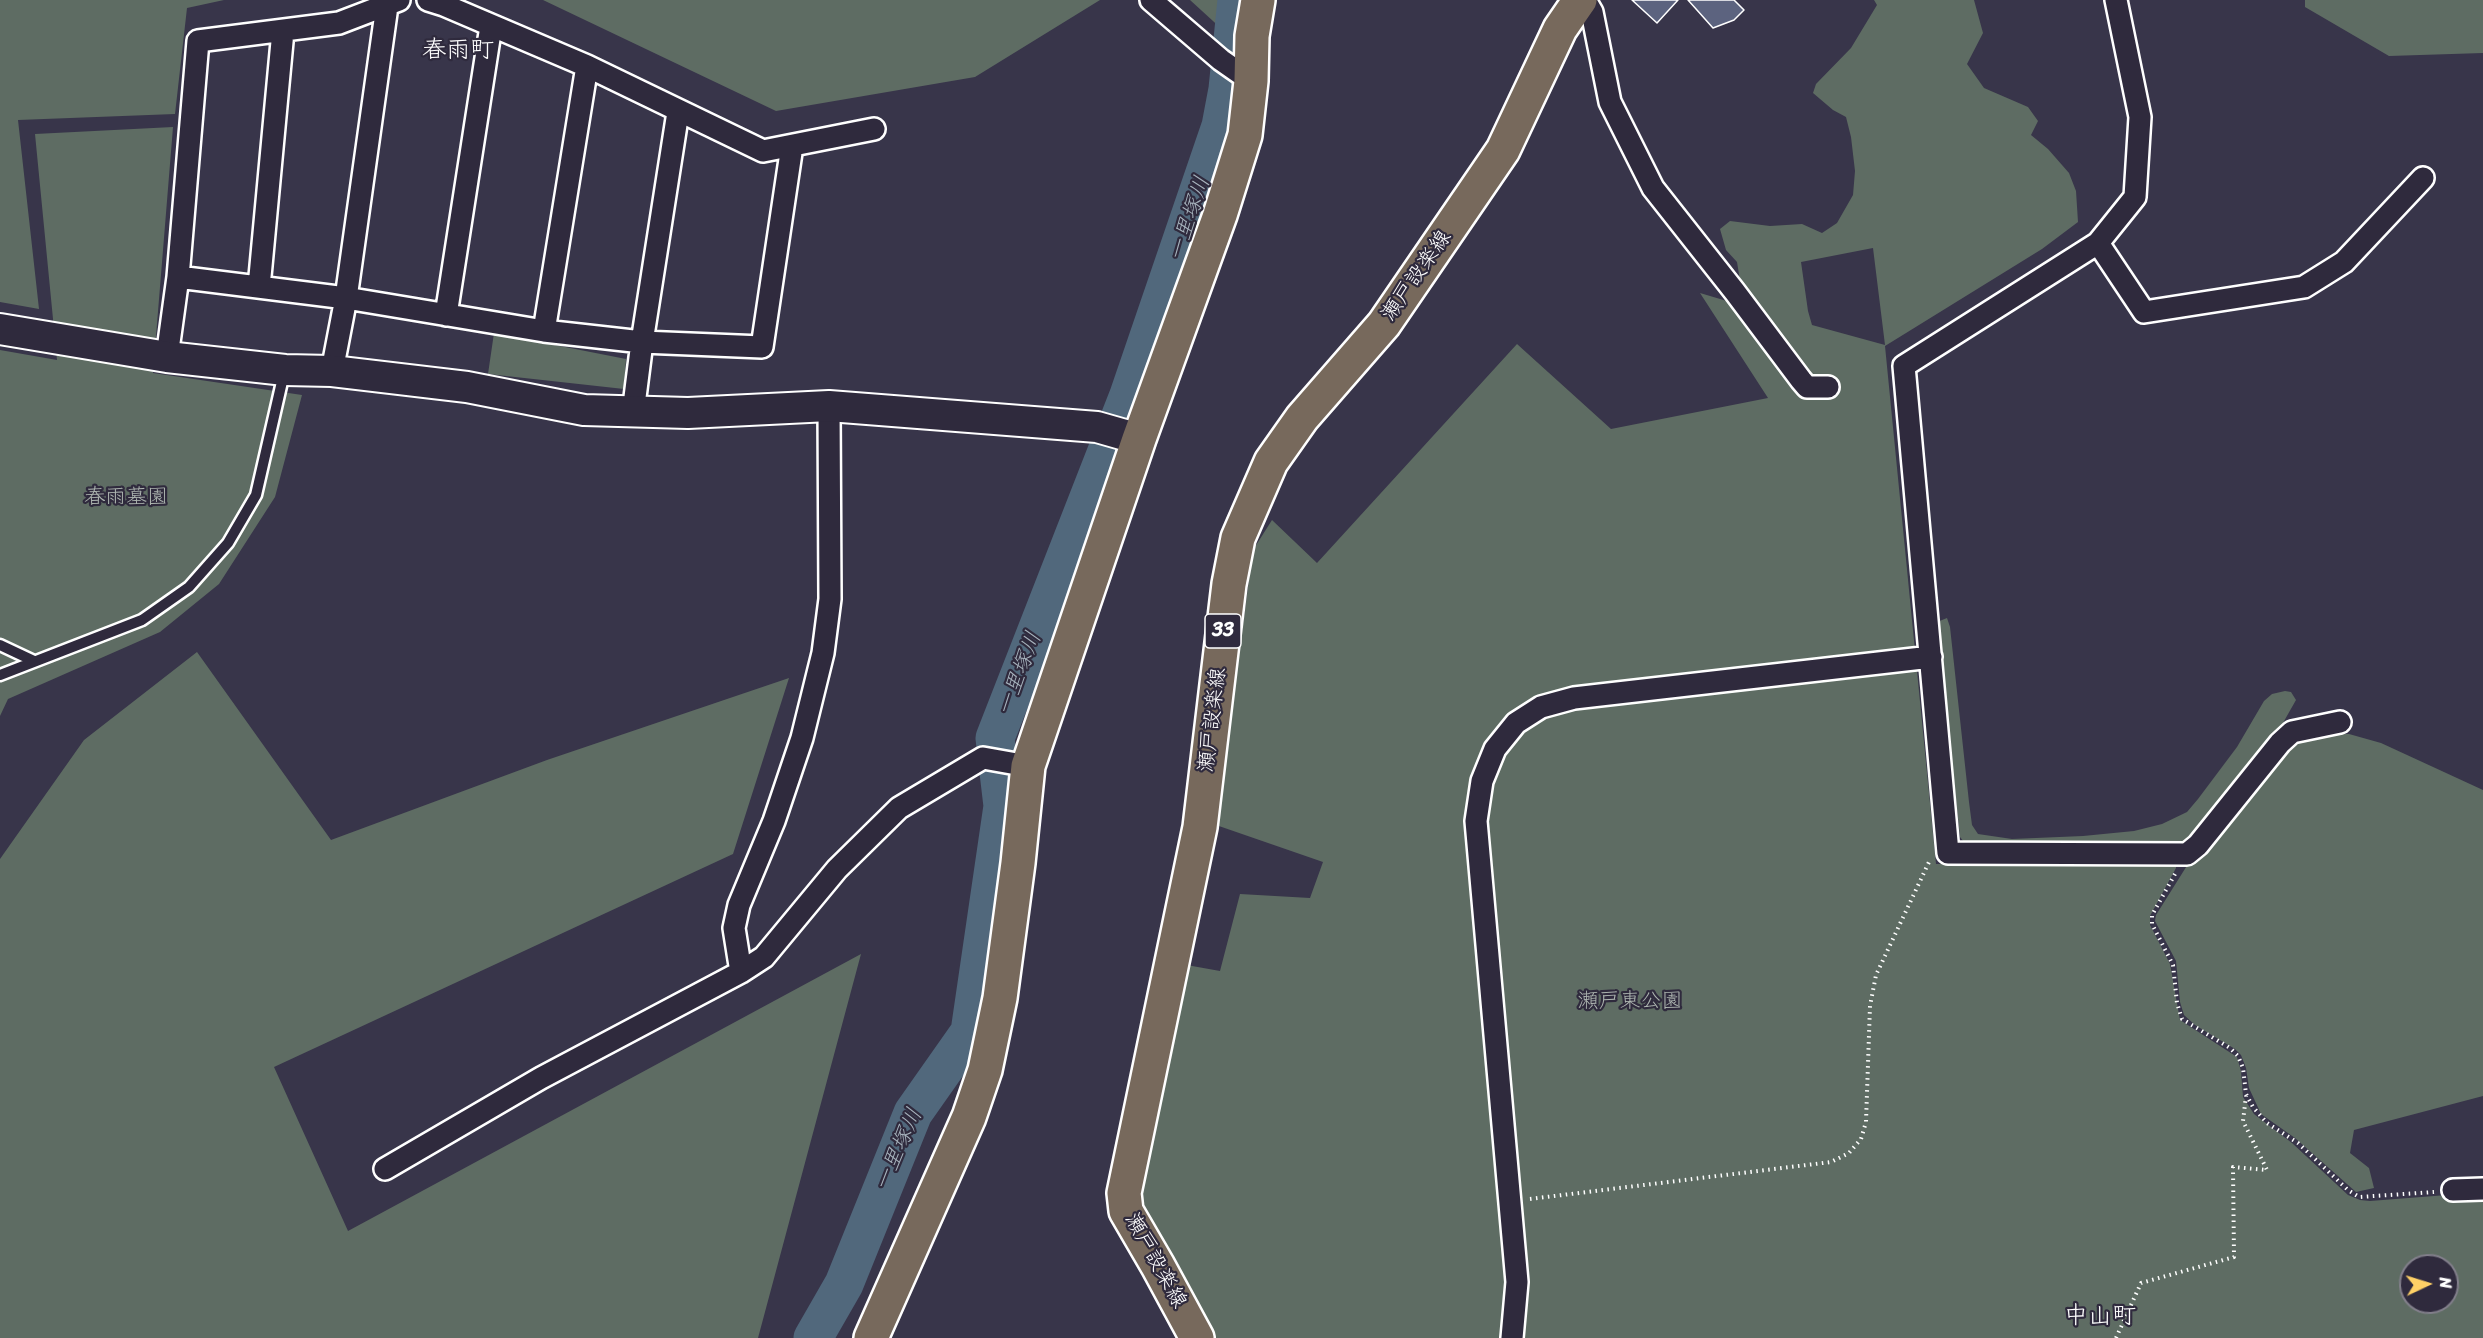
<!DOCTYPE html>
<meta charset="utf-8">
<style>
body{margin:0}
#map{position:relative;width:2483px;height:1338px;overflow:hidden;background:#38354a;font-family:Sriracha,sans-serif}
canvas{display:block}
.north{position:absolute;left:2399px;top:1254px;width:60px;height:60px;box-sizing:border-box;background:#2f2a3d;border:2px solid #827f8b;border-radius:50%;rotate:86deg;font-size:16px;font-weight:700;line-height:24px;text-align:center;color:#fff}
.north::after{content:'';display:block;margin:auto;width:21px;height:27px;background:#ffd166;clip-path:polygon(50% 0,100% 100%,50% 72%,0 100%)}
</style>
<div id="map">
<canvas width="2483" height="1338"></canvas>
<div class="north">N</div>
</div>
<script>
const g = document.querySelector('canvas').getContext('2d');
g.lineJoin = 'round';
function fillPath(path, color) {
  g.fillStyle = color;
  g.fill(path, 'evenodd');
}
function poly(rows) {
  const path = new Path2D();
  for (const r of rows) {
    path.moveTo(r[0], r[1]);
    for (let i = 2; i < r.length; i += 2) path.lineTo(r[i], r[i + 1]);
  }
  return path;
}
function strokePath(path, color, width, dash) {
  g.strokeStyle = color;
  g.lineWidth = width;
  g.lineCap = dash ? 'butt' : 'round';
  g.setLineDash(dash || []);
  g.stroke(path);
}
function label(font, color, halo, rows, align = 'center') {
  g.font = font + ' Sriracha,"Klee One",sans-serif';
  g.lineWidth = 4.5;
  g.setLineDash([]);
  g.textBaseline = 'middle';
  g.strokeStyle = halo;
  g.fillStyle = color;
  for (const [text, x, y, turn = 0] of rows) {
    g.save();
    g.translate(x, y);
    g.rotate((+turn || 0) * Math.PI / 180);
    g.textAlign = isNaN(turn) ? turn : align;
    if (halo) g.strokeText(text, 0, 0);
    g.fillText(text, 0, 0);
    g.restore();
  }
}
fillPath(poly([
 [0,0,224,0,187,8,175,114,18,120,39,309,0,302],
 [543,0,1100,0,975,77,776,111],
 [1190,0,1225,0,1225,32],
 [1874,0,1974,0,1983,33,1967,64,1984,88,2028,107,2038,121,2031,135,2048,149,2069,173,2076,191,2078,222,2042,249,1885,346,1936,864,2176,862,2176,868,2150,916,2150,925,2170,964,2180,1020,2237,1057,2241,1071,2243,1097,2254,1114,2292,1143,2348,1195,2360,1200,2370,1201,2447,1195,2483,1195,2483,1338,1210,1338,1137,1202,1181,964,1220,971,1240,894,1310,898,1323,862,1216,825,1253,550,1272,520,1317,563,1517,344,1611,429,1768,398,1700,293,1757,310,1742,293,1737,262,1726,250,1720,229,1730,221,1770,226,1802,224,1822,233,1837,223,1853,195,1855,171,1851,137,1846,117,1833,110,1813,93,1816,84,1851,48,1877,5],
 [1873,248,1885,345,1812,325,1808,311,1801,262],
 [2411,1266,2447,1266,2447,1302,2411,1302],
 [2305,0,2483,0,2483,53,2389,56,2305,7],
 [173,127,153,373,302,395,275,497,219,584,160,632,8,699,0,716,0,350,57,360,35,134],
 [494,333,626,359,624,389,488,374],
 [1947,618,1950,627,1969,802,1972,825,1978,834,2012,839,2083,836,2134,831,2162,824,2187,812,2198,799,2237,747,2264,701,2272,694,2285,691,2291,692,2296,700,2275,737,2197,837,2181,846,1970,850,1960,837,1937,622],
 [197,652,331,840,547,760,789,678,733,854,274,1067,348,1231,861,954,758,1338,0,1338,0,859,84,740],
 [2330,734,2349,734,2381,743,2483,790,2483,1096,2354,1130,2350,1153,2369,1168,2374,1188,2356,1192,2295,1138,2261,1114,2249,1088,2246,1068,2241,1055,2235,1049,2195,1025,2184,1015,2180,1002,2176,961,2155,921,2156,915,2188,864,2206,855,2245,797,2300,740]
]), '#5e6c63');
strokePath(poly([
 [813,1338,844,1284,913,1113,970,1032,1003,806,995,738,1129,395,1221,126,1228,89,1237,0]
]), '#51687c', 39);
const building = poly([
 [1632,0,1678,0,1657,23,1632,0],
 [1688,0,1734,0,1744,10,1734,20,1713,28,1688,0]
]);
fillPath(building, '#5c637f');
strokePath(building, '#fff', 1.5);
const lane = poly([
 [0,645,34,661],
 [0,675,142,620,189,587,228,543,256,495,284,373]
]);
const street = poly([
 [428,0,444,5,587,66,763,151,874,129],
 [1151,0,1221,60,1251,81],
 [1585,0,1592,12,1610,102,1653,188,1735,292,1801,380,1807,387,1828,387],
 [2116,0,2140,117,2135,197,2098,243,1904,366,1948,853,2187,854,2198,845,2280,743,2292,732,2340,722],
 [2098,243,2144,312,2304,287,2344,262,2423,178],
 [178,277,346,298,544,331,642,342,762,347,792,146],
 [259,287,283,31],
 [446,315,491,26],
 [544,331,587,66],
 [167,357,178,277,198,41,339,23,399,0],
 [332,371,346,298,387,6],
 [633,413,642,342,678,112],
 [741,972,734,928,739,905,774,821,802,738,823,653,830,599,829,406],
 [385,1169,541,1078,741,972,764,957,837,869,899,808,983,758,1028,766],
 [2453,1190,2483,1189],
 [1512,1338,1517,1282,1476,821,1482,781,1495,749,1516,723,1541,707,1574,698,1931,657]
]);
const secondary = poly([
 [0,329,167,357,285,370,332,371,467,387,584,410,688,413,829,406,1097,427,1139,439]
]);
const primary = poly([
 [871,1338,969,1117,985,1070,1000,998,1018,863,1028,766,1139,439,1220,215,1245,135,1251,81,1252,36,1258,0],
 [1197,1338,1158,1266,1126,1211,1124,1193,1200,827,1229,584,1238,538,1271,462,1302,418,1384,324,1503,150,1560,29,1580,0]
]);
strokePath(lane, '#fff', 15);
strokePath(street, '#fff', 26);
strokePath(secondary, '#fff', 34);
strokePath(primary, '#fff', 38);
strokePath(poly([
 [2175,874,2152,915,2152,924,2173,965,2177,1003,2182,1019,2230,1048,2238,1056,2243,1068,2246,1094,2253,1107,2267,1123,2298,1143,2348,1190,2359,1197,2434,1192],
 [1530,1199,1831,1162,1849,1153,1861,1139,1866,1122,1870,1006,1876,975,1929,862],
 [2116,1338,2141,1283,2234,1257,2233,1167,2267,1170,2243,1121,2246,1096]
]), '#fff', 4, [1.5, 4.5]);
strokePath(lane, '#2f2a3d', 10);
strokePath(street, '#2f2a3d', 21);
strokePath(secondary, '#2f2a3d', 30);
strokePath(primary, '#77695c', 33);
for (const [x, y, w] of [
 [1223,631,36]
]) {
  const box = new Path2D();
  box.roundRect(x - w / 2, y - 17, w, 34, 4.5);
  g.fillStyle = '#2f2a3d';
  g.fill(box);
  strokePath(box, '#fff', 1.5);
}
label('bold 20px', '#fff', null, [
 ["33",1223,631]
]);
label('21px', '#fff', '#2f2a3d', [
 ["瀬戸設楽線",1417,276,-55],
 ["瀬戸設楽線",1213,720,-83],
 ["瀬戸設楽線",1155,1261,61]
]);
label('21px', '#aeb6b1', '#2f2a3d', [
 ["春雨墓園",126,498],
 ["瀬戸東公園",1630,1002]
]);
label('italic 22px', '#a8b4be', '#2f2a3d', [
 ["一里塚川",1190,219,-71],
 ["一里塚川",1020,674,-69],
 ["一里塚川",899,1150,-66]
]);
label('24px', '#fff', '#2f2a3d', [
 ["春雨町",458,51],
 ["中山町",2100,1317]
]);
</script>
